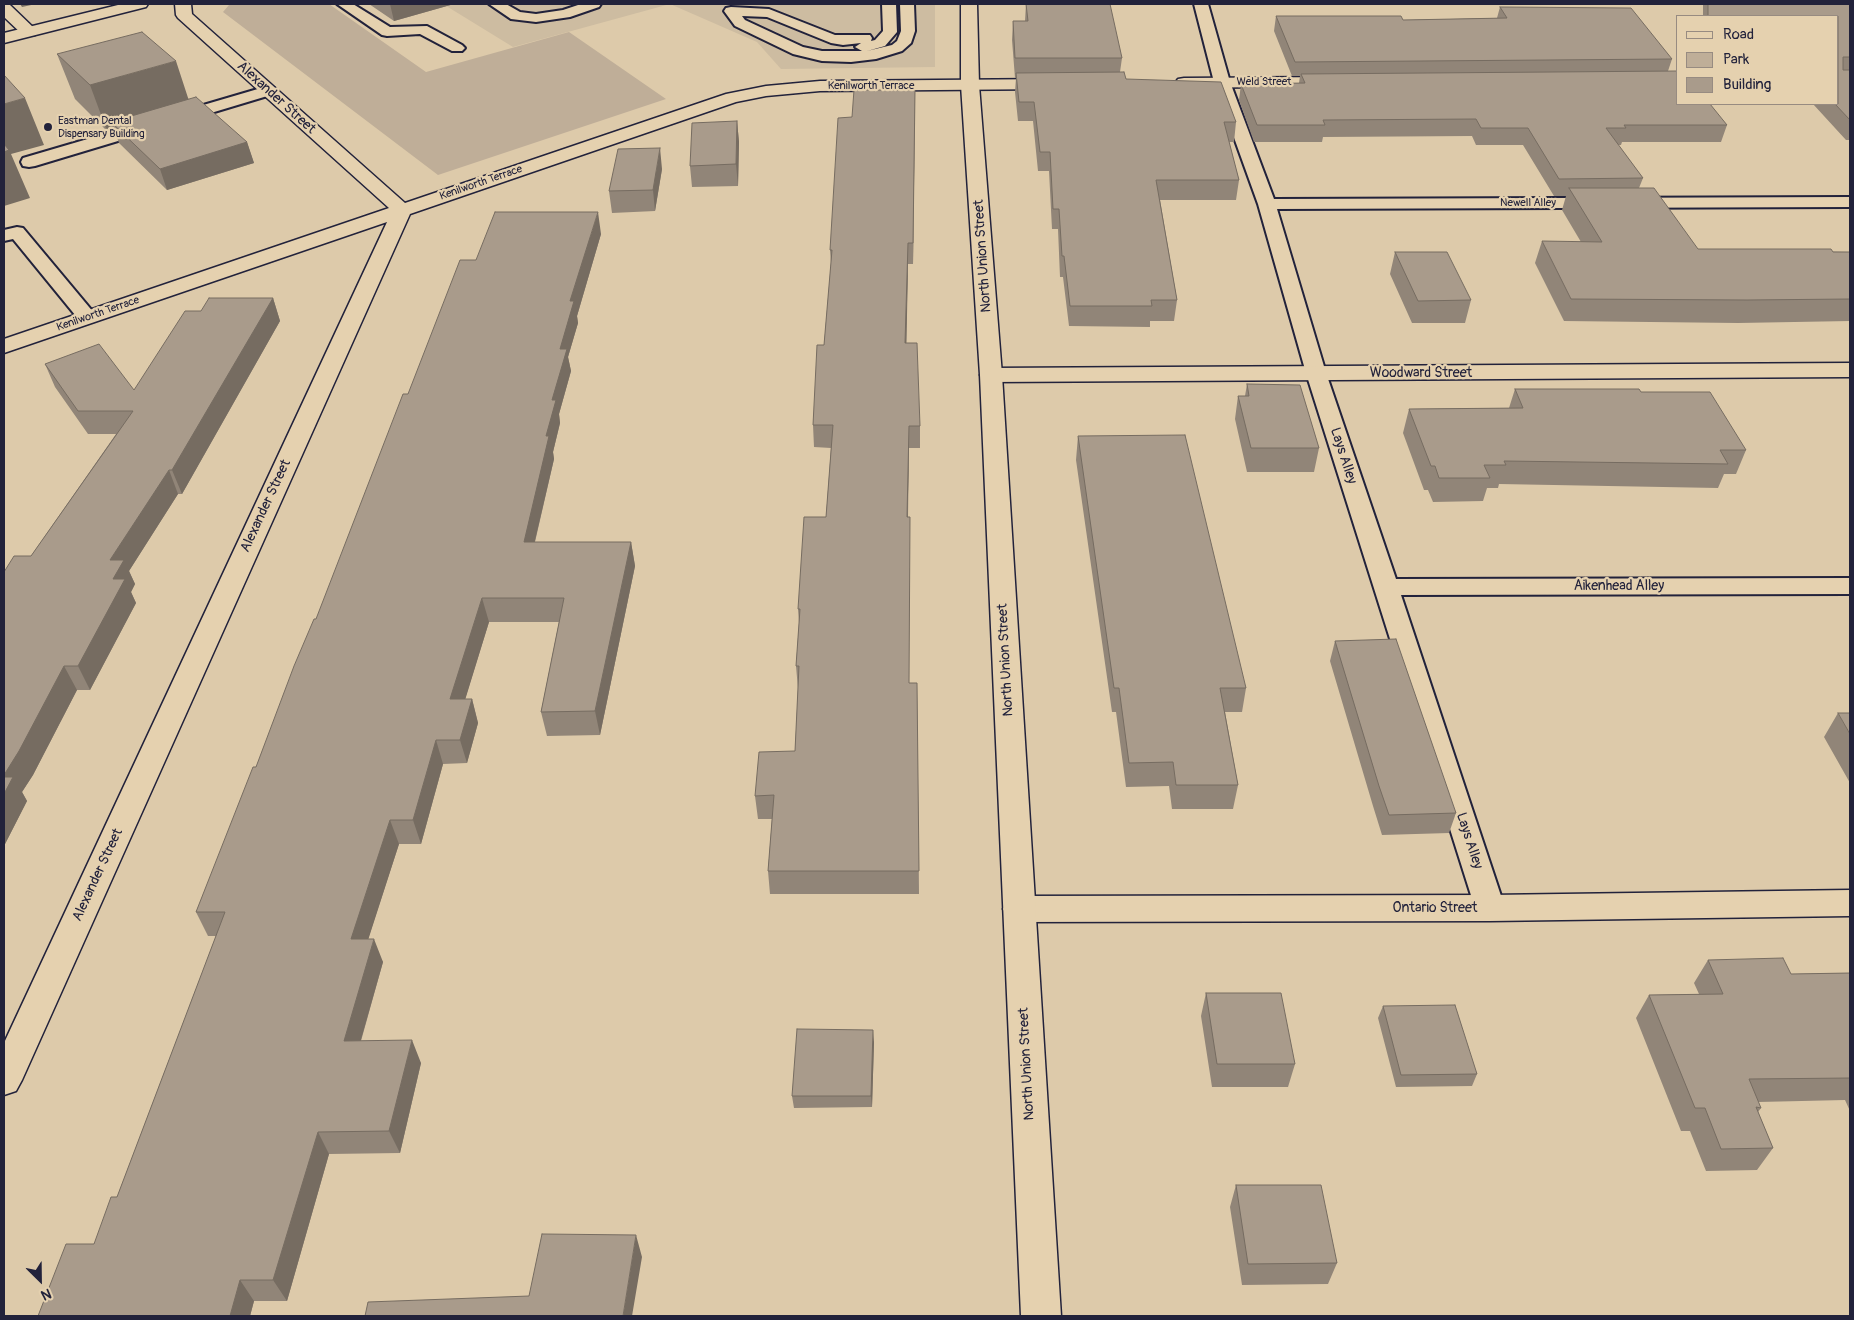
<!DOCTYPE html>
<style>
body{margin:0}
#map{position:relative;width:1854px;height:1320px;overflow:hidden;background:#ddcaaa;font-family:Pangolin,sans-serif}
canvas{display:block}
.frame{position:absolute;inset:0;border:5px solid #22223b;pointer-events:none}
.legend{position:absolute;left:1676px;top:15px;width:162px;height:90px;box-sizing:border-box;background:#e5d1af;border:1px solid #978b81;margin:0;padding:6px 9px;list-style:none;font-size:15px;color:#22223b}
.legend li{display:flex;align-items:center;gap:10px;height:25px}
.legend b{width:25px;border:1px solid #978b81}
.north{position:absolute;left:15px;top:1255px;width:50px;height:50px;-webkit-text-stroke:4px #e5d1af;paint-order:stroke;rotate:157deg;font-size:14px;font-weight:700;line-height:20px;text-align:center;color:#22223b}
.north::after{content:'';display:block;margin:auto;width:18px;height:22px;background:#22223b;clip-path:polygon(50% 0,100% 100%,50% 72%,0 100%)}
</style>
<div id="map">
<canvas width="1854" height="1320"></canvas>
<div class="frame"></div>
<ul class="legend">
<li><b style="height:6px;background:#e5d1af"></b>Road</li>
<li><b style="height:14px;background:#bfae98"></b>Park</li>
<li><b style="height:14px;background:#a99b8b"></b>Building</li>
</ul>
<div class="north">N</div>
</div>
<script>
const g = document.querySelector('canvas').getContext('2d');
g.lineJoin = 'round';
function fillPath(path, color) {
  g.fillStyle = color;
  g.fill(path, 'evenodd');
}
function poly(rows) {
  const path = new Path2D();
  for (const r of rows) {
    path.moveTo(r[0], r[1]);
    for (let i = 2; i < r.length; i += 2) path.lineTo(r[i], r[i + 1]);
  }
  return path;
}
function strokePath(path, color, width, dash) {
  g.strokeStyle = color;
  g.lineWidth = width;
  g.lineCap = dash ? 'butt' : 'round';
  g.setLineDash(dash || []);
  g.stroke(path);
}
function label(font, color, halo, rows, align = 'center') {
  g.font = font + ' Pangolin,sans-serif';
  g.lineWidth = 4.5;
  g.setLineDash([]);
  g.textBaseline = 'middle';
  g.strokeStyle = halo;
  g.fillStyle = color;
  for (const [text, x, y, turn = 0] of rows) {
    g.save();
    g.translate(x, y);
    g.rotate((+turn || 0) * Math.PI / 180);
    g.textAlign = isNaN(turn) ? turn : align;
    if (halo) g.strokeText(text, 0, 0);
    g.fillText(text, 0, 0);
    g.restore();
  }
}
fillPath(poly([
 [443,4,935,4,935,67,781,69,757,42,670,4,513,47]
]), '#cdbca1');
fillPath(poly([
 [236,4,329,4,426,72,569,32,666,99,438,175,223,12,229,5]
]), '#bfae98');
const lane = poly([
 [337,4,353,4,390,27,427,26,462,45,465,48,462,51,452,51,420,34,387,36,382,35,337,4],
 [489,4,506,4,520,12,536,14,563,10,581,4,601,4,599,7,570,17,536,22,511,19,489,4],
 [882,4,896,4,897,32,885,46,867,51,892,45,897,41,901,31,900,4,914,4,915,31,911,43,902,51,876,59,851,62,822,61,793,54,735,26,724,11,726,8,731,7,769,9,835,35,870,35,872,38,871,41,875,40,883,31,882,4],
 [742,16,767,17,831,43,843,45,861,43,855,47,862,51,822,51,803,47,745,20,742,16],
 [1194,4,1208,4,1230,82,1274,199,1850,197,1850,207,1277,209,1326,373,1396,579,1850,578,1850,594,1401,595,1505,908,1500,916,1490,920,1480,916,1475,908,1306,373,1258,204,1214,82,1194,4],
 [268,86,274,88,276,91,274,94,35,166,29,167,23,166,21,162,23,158,268,86],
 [17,227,23,228,94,313,97,317,94,321,87,323,80,321,13,239,4,241,4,230,17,227]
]);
const street = poly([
 [4,4,10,5,35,29,37,32,35,35,23,35,4,17,4,4],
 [175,4,191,4,192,14,405,203,726,94,766,86,820,81,1054,79,1060,80,1063,84,1060,88,1054,89,820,91,766,96,736,102,410,214,22,1080,16,1091,4,1095,4,1043,387,222,4,353,4,339,389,208,178,18,176,15,175,4],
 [1336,77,1342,78,1345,82,1342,86,1184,88,1178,87,1175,83,1178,79,1184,78,1336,77],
 [1850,363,1850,377,991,382,983,380,980,375,983,370,991,368,1850,363],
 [1850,890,1850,916,1490,921,1019,922,1008,918,1003,909,1008,900,1019,896,1490,895,1850,890]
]);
const secondary = poly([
 [961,4,977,4,979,85,1002,375,1061,1316,1021,1316,980,375,961,85,961,4]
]);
const primary = poly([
 [122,4,148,4,146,7,4,43,4,33,122,4]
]);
strokePath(lane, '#22223b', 4);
strokePath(street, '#22223b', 3);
strokePath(secondary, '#22223b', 3);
strokePath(primary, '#22223b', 3);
fillPath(lane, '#e5d1af');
fillPath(street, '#e5d1af');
fillPath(secondary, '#e5d1af');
fillPath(primary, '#e5d1af');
fillPath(poly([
 [369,4,454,4,394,21],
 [1026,4,1122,58,1120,72,1126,79,1236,122,1234,142,1229,142,1239,180,1236,200,1160,200,1177,300,1174,321,1150,321,1150,327,1069,326,1063,277,1060,277,1058,229,1052,229,1049,171,1038,171,1033,121,1018,121,1015,92,1016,78,1015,78,1012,40,1013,21,1025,21],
 [1703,4,1850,4,1850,140,1846,140,1813,104,1838,104,1838,16,1703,16],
 [1500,7,1672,59,1668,71,1727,125,1721,142,1622,142,1621,145,1618,145,1643,178,1639,188,1698,249,1850,252,1850,321,1738,323,1564,321,1535,263,1542,241,1581,242,1562,210,1566,196,1554,196,1523,145,1476,145,1472,136,1323,137,1322,142,1254,142,1239,100,1241,84,1299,83,1300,76,1292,76,1274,31,1276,16,1403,20,1497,18],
 [57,54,189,99,247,142,254,163,167,190,119,143,114,129,107,131,75,99],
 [915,90,913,264,908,264,906,343,920,426,920,448,909,448,908,517,909,683,917,683,919,894,770,894,768,871,772,819,758,819,755,796,795,751,798,689,796,666,799,623,798,609,826,517,831,448,814,447,813,425,824,345,831,263,830,250,852,117],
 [737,121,739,142,738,186,692,187,690,166],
 [662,169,655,211,612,213,609,191],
 [601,234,577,316,578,323,568,357,571,371,559,414,560,423,553,452,554,459,535,542,631,542,635,566,600,735,547,736,541,712,559,622,489,622,465,699,472,699,478,723,467,763,443,764,421,844,399,844,368,939,383,962,361,1041,421,1063,400,1153,329,1154,287,1301,254,1301,250,1316,38,1316,94,1244,117,1197,216,936,208,936,196,912,256,767,408,394,476,260],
 [1395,252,1471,300,1465,323,1412,323,1390,274],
 [273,298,280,321,182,494,178,494,129,571,135,584,131,592,136,603,90,690,77,690,33,775,22,792,27,801,4,846,4,572,31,556,116,434,88,434,55,387,45,364,134,390,201,311],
 [1247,384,1319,448,1314,472,1247,472,1235,419,1238,396,1245,396],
 [1515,389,1641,392,1746,450,1736,474,1724,474,1718,488,1499,484,1498,488,1487,488,1483,501,1433,502,1428,490,1424,490,1403,433,1409,409,1509,408],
 [1078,436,1246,688,1242,712,1225,712,1238,785,1233,809,1172,809,1169,786,1126,787,1116,712,1112,712,1076,460],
 [1335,641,1456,813,1449,833,1382,835,1373,806,1330,661],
 [1838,713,1850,734,1850,783,1824,737],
 [1708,960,1791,974,1850,973,1850,1111,1845,1100,1758,1102,1761,1108,1758,1112,1773,1148,1757,1170,1706,1171,1690,1131,1681,1131,1636,1018,1649,995,1699,994,1694,983],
 [1206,993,1295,1064,1288,1087,1212,1087,1201,1016],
 [1383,1006,1477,1074,1472,1086,1396,1087,1378,1018],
 [874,1042,872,1107,794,1108,792,1096],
 [1236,1185,1337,1263,1328,1284,1242,1285,1230,1207]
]), '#918578');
fillPath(poly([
 [20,4,36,4,22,7],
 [390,4,454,4,394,21],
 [176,61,191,107,111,122,114,129,107,131,90,85],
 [915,90,915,110,913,264,913,243],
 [25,98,44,145,11,154,30,198,4,206,4,104],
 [737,121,739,142,738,186,736,164],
 [247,142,254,163,167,190,160,169],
 [660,148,662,169,655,211,653,190],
 [598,212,601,234,577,316,578,323,568,357,571,371,559,414,560,423,553,452,554,459,529,566,524,542,546,436,560,349,570,301],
 [908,243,908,264,906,366,905,343],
 [273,298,280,321,182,494,172,470],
 [909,426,909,448,907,540,907,517],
 [169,470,178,494,129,571,135,584,131,592,136,603,90,690,78,666,113,579,110,560],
 [631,542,635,566,600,735,595,711],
 [482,598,489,622,458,723,450,699],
 [64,666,77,690,33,775,22,792,27,801,4,846,4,775],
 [472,699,478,723,467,763,460,740],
 [436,740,443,764,421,844,413,820],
 [390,820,399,844,361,962,351,939],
 [374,939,383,962,354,1064,344,1041],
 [873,1030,874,1042,872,1107,871,1096],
 [412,1040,421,1063,400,1153,389,1131],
 [318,1132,329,1154,287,1301,273,1280],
 [636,1235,642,1257,632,1316,623,1316],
 [240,1280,254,1301,250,1316,230,1316]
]), '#766c61');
const building = poly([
 [1026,4,1110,4,1122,58,1015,58,1013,21,1028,21,1026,4],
 [1708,4,1850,4,1850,57,1843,57,1843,70,1850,70,1850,120,1835,104,1838,104,1838,16,1708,16,1708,4],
 [1500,7,1631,8,1672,59,1295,62,1276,16,1401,16,1403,20,1507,18,1500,7],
 [142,32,176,61,90,85,57,54,142,32],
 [1678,71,1678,104,1710,104,1727,125,1624,125,1626,128,1606,128,1643,178,1559,179,1528,128,1481,128,1476,119,1323,120,1325,125,1257,125,1241,84,1305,83,1301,74,1678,71],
 [1124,72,1126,79,1221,82,1236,122,1224,122,1239,180,1156,180,1177,300,1151,300,1152,306,1070,306,1064,256,1062,256,1059,209,1053,209,1050,152,1040,152,1034,102,1019,102,1016,73,1124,72],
 [4,75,25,98,4,104,4,75],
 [854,90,915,90,913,243,908,243,905,343,917,343,920,426,909,426,907,517,910,517,909,683,917,683,919,871,768,871,774,795,755,796,759,752,795,751,799,666,796,666,800,609,798,609,804,517,826,517,833,425,813,425,817,345,824,345,832,250,830,250,838,118,852,117,854,90],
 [196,97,247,142,160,169,111,122,196,97],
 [737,121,736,164,690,166,692,123,737,121],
 [4,144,9,150,4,152,4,144],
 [660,148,653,190,609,191,618,149,660,148],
 [1569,188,1654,188,1698,249,1831,249,1833,252,1850,252,1850,299,1747,300,1571,299,1542,241,1602,242,1569,188],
 [495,212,598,212,570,301,574,301,560,349,567,349,552,400,556,400,546,436,549,436,524,542,631,542,595,711,541,712,564,598,482,598,450,699,472,699,460,740,436,740,413,820,390,820,351,939,374,939,344,1041,412,1040,389,1131,318,1132,273,1280,240,1280,230,1316,38,1316,66,1244,94,1244,111,1197,117,1197,225,912,196,912,253,767,256,767,294,666,314,619,316,619,403,394,408,394,460,260,476,260,495,212],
 [1395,252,1447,252,1471,300,1418,301,1395,252],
 [209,298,273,298,172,470,169,470,110,560,124,560,113,579,125,579,78,666,64,666,19,751,4,775,4,572,14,556,31,556,133,411,78,411,45,364,99,344,134,390,185,311,201,311,209,298],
 [1247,384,1300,385,1319,448,1251,448,1238,396,1249,396,1247,384],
 [1515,389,1639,389,1641,392,1710,392,1746,450,1720,450,1728,464,1504,461,1506,465,1484,465,1490,478,1439,478,1435,466,1431,466,1409,409,1523,408,1515,389],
 [1185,435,1246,688,1220,688,1238,785,1176,785,1173,762,1129,763,1119,688,1114,688,1078,436,1185,435],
 [1396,639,1456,813,1389,815,1379,786,1335,641,1396,639],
 [1838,713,1850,713,1850,734,1838,713],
 [4,777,13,777,4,794,4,777],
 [1783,958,1791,974,1850,973,1850,1078,1749,1079,1761,1108,1756,1107,1773,1148,1721,1149,1705,1108,1695,1108,1649,995,1723,994,1708,960,1783,958],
 [1206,993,1281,993,1295,1064,1217,1064,1206,993],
 [1455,1005,1477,1074,1401,1075,1383,1006,1455,1005],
 [797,1029,873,1030,871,1096,792,1096,797,1029],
 [1236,1185,1321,1185,1337,1263,1248,1264,1236,1185],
 [542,1234,636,1235,623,1316,365,1316,368,1302,529,1296,542,1234]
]);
fillPath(building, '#a99b8b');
strokePath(building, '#766c61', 1);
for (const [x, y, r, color] of [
 [48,127,5,"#22223b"]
]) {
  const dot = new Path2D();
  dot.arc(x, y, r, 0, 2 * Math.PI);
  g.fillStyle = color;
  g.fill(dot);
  strokePath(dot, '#e5d1af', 2);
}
label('11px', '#22223b', '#e5d1af', [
 ["Weld Street",1264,82],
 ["Kenilworth Terrace",871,86],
 ["Kenilworth Terrace",481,183,-19],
 ["Newell Alley",1528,203],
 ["Kenilworth Terrace",98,314,-19]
]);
label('11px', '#22223b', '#e5d1af', [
 ["Eastman Dental",58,121],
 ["Dispensary Building",58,134]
], 'left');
label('14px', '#22223b', '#e5d1af', [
 ["Alexander Street",276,98,42],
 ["North Union Street",983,256,-94],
 ["Woodward Street",1421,373],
 ["Lays Alley",1343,456,72],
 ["Alexander Street",266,506,-65],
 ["Aikenhead Alley",1619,586],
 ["North Union Street",1006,660,-93],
 ["Lays Alley",1469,841,72],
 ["Alexander Street",98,875,-65],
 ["Ontario Street",1435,908],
 ["North Union Street",1027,1064,-93]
]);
</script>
